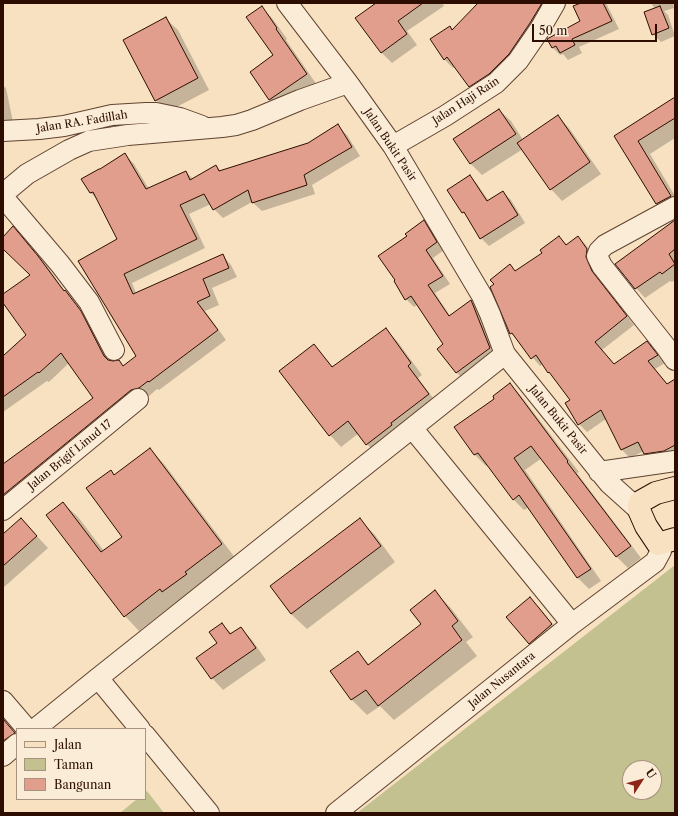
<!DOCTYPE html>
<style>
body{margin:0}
#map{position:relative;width:678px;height:816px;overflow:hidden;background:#f7e1c1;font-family:"Libre Caslon Text",serif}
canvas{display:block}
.frame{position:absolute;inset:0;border:4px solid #2d0d00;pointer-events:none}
.legend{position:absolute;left:16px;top:728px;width:130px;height:72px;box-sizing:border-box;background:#faecd7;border:1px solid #a89381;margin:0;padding:5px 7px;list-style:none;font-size:12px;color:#2d0d00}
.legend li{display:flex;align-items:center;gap:8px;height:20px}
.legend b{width:20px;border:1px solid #a89381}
.north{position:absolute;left:622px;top:760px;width:40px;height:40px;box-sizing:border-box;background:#faecd7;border:1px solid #a89381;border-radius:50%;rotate:54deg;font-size:11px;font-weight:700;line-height:16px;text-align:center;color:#2d0d00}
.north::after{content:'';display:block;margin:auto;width:14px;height:18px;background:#8f2418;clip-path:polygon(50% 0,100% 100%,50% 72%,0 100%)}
.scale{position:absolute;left:532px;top:24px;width:125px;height:18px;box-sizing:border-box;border:2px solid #2d0d00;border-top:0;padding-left:5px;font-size:12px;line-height:14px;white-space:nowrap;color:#2d0d00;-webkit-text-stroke:3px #faecd7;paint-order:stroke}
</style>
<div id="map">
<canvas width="678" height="816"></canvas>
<div class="frame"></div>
<ul class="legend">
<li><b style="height:5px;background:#f7e1c1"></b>Jalan</li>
<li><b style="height:11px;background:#c2c18f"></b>Taman</li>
<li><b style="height:11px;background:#e19e8d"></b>Bangunan</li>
</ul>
<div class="north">U</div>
<div class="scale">50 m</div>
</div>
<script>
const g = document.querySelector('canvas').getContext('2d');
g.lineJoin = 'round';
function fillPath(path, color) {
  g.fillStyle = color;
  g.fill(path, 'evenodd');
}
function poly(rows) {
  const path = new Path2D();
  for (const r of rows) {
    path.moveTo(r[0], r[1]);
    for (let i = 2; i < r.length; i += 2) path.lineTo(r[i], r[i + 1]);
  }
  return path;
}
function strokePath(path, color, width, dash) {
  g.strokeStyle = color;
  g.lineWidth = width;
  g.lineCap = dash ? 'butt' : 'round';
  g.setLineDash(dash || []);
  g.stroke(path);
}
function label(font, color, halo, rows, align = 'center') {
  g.font = font + ' "Libre Caslon Text",serif';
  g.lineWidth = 3;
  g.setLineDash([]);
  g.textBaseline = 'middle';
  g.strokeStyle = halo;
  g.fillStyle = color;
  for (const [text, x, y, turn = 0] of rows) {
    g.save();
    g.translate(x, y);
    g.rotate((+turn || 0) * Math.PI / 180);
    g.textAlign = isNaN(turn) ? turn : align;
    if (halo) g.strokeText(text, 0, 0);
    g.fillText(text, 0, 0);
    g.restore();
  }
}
fillPath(poly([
 [675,565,675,813,357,813],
 [630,768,654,768,654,792,630,792],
 [147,791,164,813,120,813,137,799,145,799,145,793]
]), '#c2c18f');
fillPath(poly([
 [378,3,442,3,444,6,407,31,417,45,392,63,382,53,357,18],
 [479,3,557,3,479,95,470,86,455,66,453,68,444,59,450,27,453,30],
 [583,3,606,3,619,29,579,47,582,53,568,60,563,54,560,55,553,48,581,22],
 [651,3,673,3,674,8,664,11,668,15,675,36,661,42,653,34,655,9],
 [261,7,272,18,287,39,286,40,317,85,281,110,270,100,251,72,275,56],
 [166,19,178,30,209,90,167,112,156,100],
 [3,86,6,88,13,122,3,124],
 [675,98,675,138,650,154,675,196,675,213,669,216,656,204,615,136],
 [499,110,511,121,523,140,558,116,569,128,601,174,562,201,551,189,523,149,482,175,470,163],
 [338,126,347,135,360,156,312,185,315,194,262,211,252,202,223,218,214,209,211,204,189,214,205,248,132,283,136,293,222,255,231,265,237,277,212,288,219,305,205,311,226,340,159,390,157,389,148,397,140,399,3,504,3,465,94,398,69,363,49,382,47,381,3,412,3,356,27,335,3,302,3,295,31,275,3,248,3,238,22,236,47,266,67,294,90,322,111,362,123,366,138,356,80,262,119,239,98,200,91,193,83,179,125,155,134,164,149,189,186,172,193,179,216,166,221,171,308,144],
 [470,176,477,184,489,201,503,192,511,200,525,223,489,246,481,238,470,220,463,212],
 [424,221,431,229,444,250,433,258,450,284,435,293,450,316,471,301,479,309,498,356,464,380,456,372,445,344,418,304,414,307,406,299,408,236],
 [675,221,675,280,672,282,670,281,645,298,636,288,616,264],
 [559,237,567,245,578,237,586,245,595,258,593,265,599,280,634,325,602,350,614,364,647,342,665,363,655,369,668,385,675,380,675,457,653,461,644,451,630,458,622,450,606,419,587,432,579,424,571,400,543,364,540,366,511,333,516,272,544,253],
 [386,330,397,341,422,375,418,378,439,406,378,456,367,444,359,433,341,447,330,435,314,345,334,368],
 [510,384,521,396,579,472,577,473,641,558,628,568,617,557,542,458,525,470,601,581,589,589,578,578,529,507,524,510,513,499,488,465,486,466,475,455,456,427,496,399],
 [150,449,164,464,236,559,177,605,175,603,139,631,125,616,48,515,63,503,78,517,104,551,123,537,111,471,115,475],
 [21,519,48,548,3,588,3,535],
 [360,520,375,535,395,562,307,629,291,614],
 [435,592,450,607,473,637,466,642,477,656,394,720,380,706,367,715,351,699,358,653,370,665,422,624],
 [538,606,559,632,537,651,529,643],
 [222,624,232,634,241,628,252,640,266,660,223,690,212,678],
 [3,722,17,735,3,760]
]), '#0003');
const building = poly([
 [376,3,423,3,398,21,407,34,381,53,355,18,376,3],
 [478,3,542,3,530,23,509,54,489,74,469,87,447,57,444,60,430,39,450,26,452,30,478,3],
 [581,3,603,3,612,21,572,39,575,45,560,53,556,46,552,48,547,39,580,21,573,6,581,3],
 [262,6,277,28,276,29,307,74,269,100,250,72,273,55,246,17,262,6],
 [660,6,669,28,652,35,644,12,660,6],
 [166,17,198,78,155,101,123,40,166,17],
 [675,97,675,118,638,141,671,196,656,204,614,136,675,97],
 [499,109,516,134,470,164,453,139,499,109],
 [558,115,590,162,550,190,517,143,558,115],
 [338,124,352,147,304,175,307,185,252,203,248,190,213,210,204,194,180,205,197,239,124,274,133,294,223,254,229,268,203,279,210,296,197,302,218,330,149,382,148,381,139,388,131,390,3,495,3,464,93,398,61,353,39,373,38,372,3,397,3,356,26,335,3,303,3,294,30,275,3,249,3,237,13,226,38,256,64,291,65,290,81,311,104,356,108,360,113,361,119,360,123,366,136,356,78,261,117,239,93,192,90,193,81,179,99,169,100,169,125,153,146,189,186,171,190,180,216,165,219,171,308,143,338,124],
 [470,175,487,201,503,191,518,215,480,239,464,212,462,213,447,190,470,175],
 [424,220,437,242,426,250,443,276,428,285,449,316,471,300,490,348,456,373,437,349,443,344,411,296,405,300,394,281,395,280,378,256,407,236,405,234,424,220],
 [675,220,675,249,669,254,675,264,662,274,660,272,635,289,615,264,675,220],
 [559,236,566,245,578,236,587,249,586,257,592,271,627,316,595,342,614,364,647,341,658,355,648,361,667,384,675,379,675,445,664,451,644,454,638,442,621,450,601,410,578,425,565,403,570,400,549,372,548,373,536,355,531,359,512,333,510,334,490,287,494,284,490,280,510,264,515,271,542,253,540,250,559,236],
 [386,328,411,363,408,366,429,394,391,423,392,425,366,445,348,421,329,436,279,371,314,344,332,367,386,328],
 [510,383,568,461,567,462,631,546,616,557,531,446,514,458,591,569,577,578,519,495,513,500,478,453,474,455,454,427,494,399,493,396,510,383],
 [150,448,222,544,185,572,187,574,162,592,160,589,124,617,46,515,63,502,101,552,122,537,86,488,111,470,114,475,150,448],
 [21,518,37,536,3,566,3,534,21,518],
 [360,518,381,546,291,614,270,586,360,518],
 [435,590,458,621,452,626,462,640,378,706,366,690,351,700,330,671,358,651,368,665,421,624,410,610,435,590],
 [530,597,552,624,529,644,506,617,530,597],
 [222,623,230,634,241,627,256,648,211,679,196,658,217,643,209,632,222,623],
 [3,719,15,733,3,741,3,719]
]);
fillPath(building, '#e19e8d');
strokePath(building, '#2d0d00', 1);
const minor = poly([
 [287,3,348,83,393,146,482,296,490,314,505,354,609,483,639,510],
 [3,131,39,129,64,126,112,115,146,113,156,113,180,118,202,126],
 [393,146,445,116,496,83,518,61,540,29,555,3],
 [3,196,9,189,27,174,69,150,89,141,128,135,222,127,236,125,252,120,300,100,348,83],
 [3,197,60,264,89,302,114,350],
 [675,207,605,245,599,251,597,256,602,266,666,347,675,360],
 [413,429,572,624],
 [599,472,675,461],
 [3,510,138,399],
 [98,678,505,354],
 [3,701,27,729],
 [35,729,98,678,140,729],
 [145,735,209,813],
 [3,756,17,744],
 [336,813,572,624,655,562,661,551,658,544]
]);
const major = poly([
 [675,488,656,493,640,502,639,505,639,510,646,526,658,544,675,539]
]);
strokePath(minor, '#604230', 22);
strokePath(major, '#2d0d00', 24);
strokePath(minor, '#faecd7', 20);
strokePath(major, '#f7e1c1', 22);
label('11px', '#2d0d00', '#faecd7', [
 ["Jalan Haji Rain",466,101,-33],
 ["Jalan RA. Fadillah",82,122,-9],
 ["Jalan Bukit Pasir",390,145,56],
 ["Jalan Bukit Pasir",558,420,51],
 ["Jalan Brigif Linud 17",70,455,-39],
 ["Jalan Nusantara",502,680,-39]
]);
</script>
